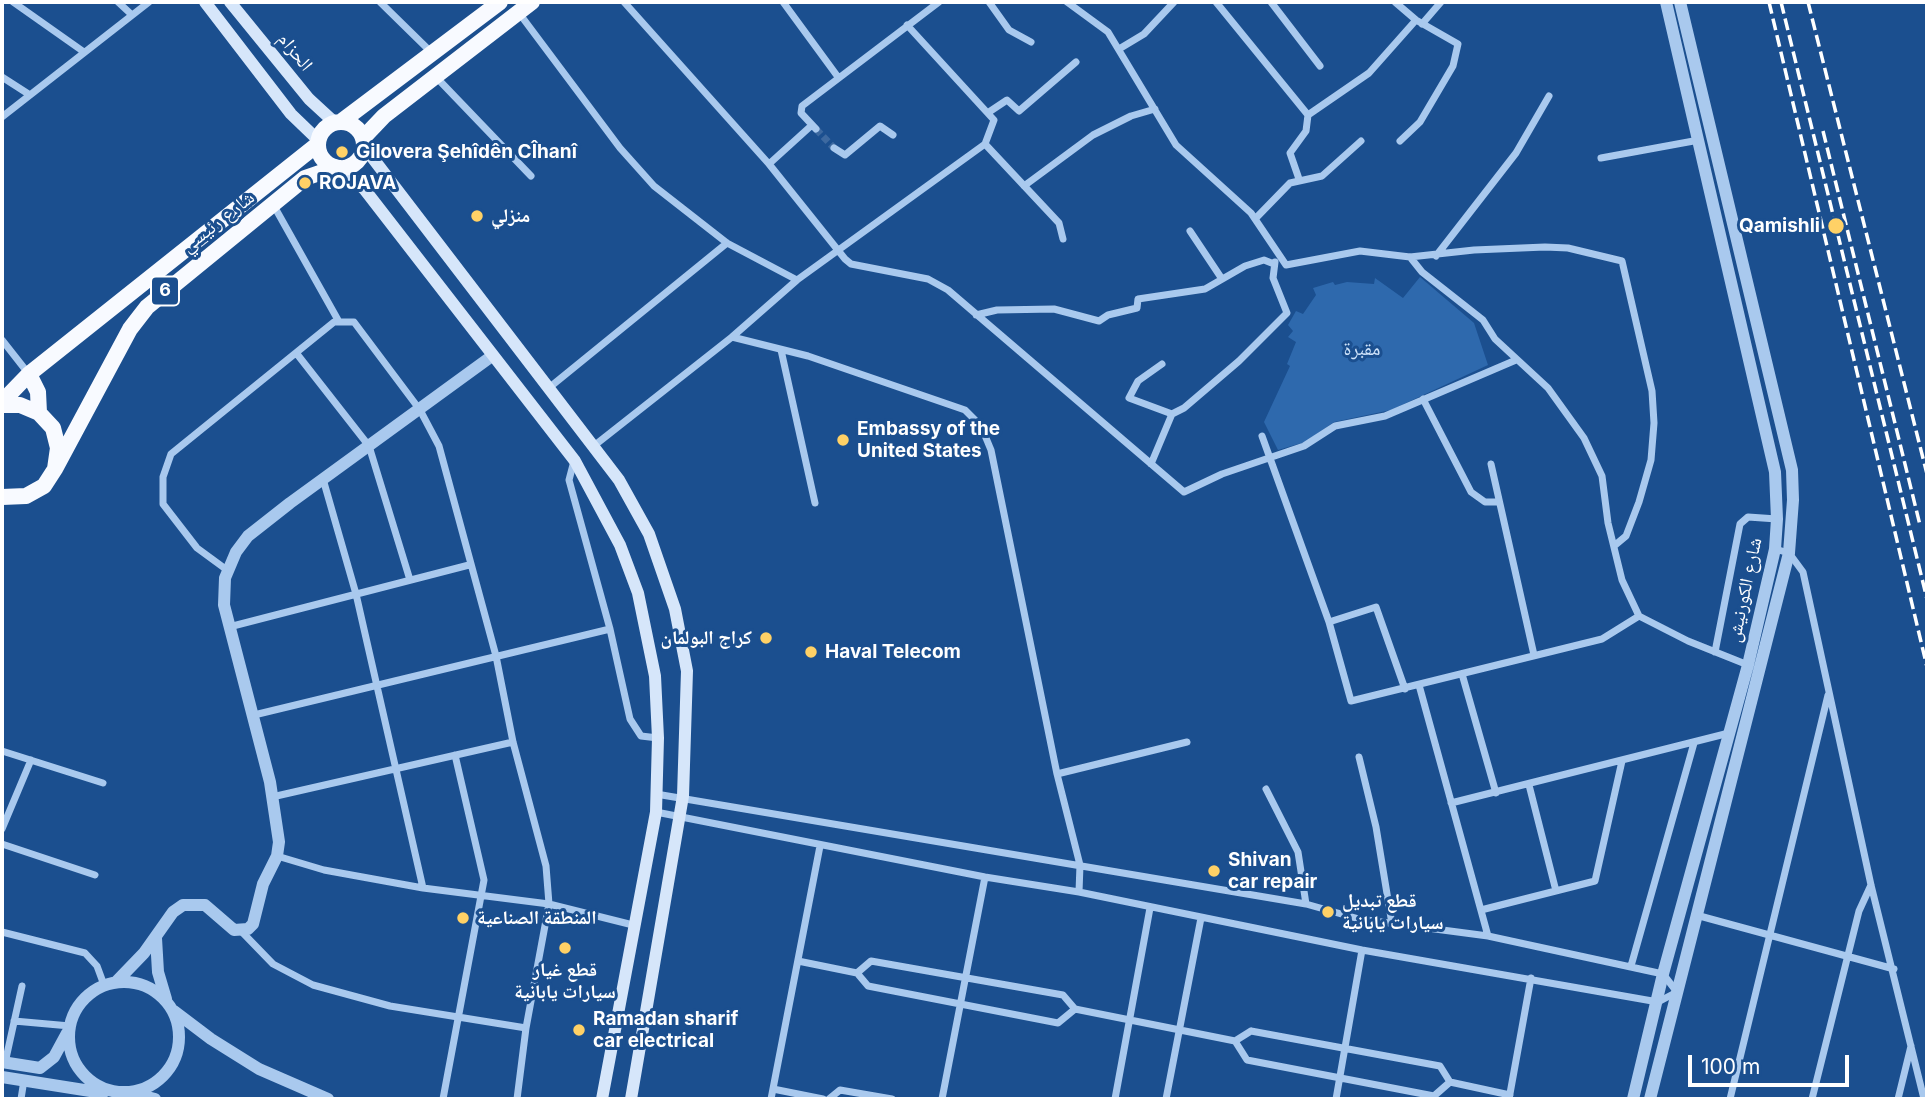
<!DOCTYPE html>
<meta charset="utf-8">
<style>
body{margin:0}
#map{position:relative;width:1929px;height:1101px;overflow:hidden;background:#1b4f8f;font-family:Inter,sans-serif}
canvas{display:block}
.frame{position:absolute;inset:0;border:4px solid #fff;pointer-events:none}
.scale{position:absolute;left:1688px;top:1055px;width:161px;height:32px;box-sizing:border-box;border:4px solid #fff;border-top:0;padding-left:9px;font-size:21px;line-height:24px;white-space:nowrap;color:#fff;-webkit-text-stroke:5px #1b4f8f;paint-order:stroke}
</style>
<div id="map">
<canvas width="1929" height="1101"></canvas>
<div class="frame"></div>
<div class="scale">100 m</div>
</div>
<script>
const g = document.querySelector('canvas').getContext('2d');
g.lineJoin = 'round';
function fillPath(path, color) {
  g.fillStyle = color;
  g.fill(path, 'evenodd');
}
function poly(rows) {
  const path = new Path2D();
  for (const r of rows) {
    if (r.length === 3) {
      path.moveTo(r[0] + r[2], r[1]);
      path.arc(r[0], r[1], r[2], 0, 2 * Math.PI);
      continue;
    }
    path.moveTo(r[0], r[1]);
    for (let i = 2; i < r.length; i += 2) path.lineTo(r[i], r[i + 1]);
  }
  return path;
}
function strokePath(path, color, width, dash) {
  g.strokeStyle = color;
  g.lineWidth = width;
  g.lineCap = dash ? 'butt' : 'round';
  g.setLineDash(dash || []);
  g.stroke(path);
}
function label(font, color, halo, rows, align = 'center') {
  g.font = font + ' Inter,"Noto Naskh Arabic",sans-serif';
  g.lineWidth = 6;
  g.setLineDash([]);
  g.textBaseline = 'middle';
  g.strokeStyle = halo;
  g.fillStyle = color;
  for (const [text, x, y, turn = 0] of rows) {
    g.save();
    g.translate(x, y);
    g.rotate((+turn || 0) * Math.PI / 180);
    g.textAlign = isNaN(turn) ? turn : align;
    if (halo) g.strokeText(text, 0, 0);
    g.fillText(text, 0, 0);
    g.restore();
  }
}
fillPath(poly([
 [1420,277,1474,323,1488,365,1391,410,1334,422,1305,442,1278,450,1264,422,1290,366,1287,364,1296,342,1288,337,1293,331,1288,325,1296,311,1303,314,1316,295,1313,288,1333,282,1335,285,1347,282,1374,284,1375,278,1403,298]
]), '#2e69ad');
strokePath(poly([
 [816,129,834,148]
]), '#3d69a0', 7, [7, 3.5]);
strokePath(poly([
 [13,2,84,52],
 [118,2,132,15],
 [380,2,432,53],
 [624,2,769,164,845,259,851,264,928,279,948,290,1184,492,1222,474,1304,446,1335,426,1385,416,1516,360],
 [783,2,838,77],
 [989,2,1009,30,1031,42],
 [1067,2,1108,32,1176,145,1251,213,1286,265,1360,251,1410,257,1474,250,1545,247,1568,248,1622,261,1652,391,1654,423,1651,460,1639,502,1626,536,1614,546],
 [1216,2,1308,115,1306,131,1290,153,1299,179],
 [1271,2,1320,66],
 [1395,2,1416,20,1458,44,1453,66,1420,122,1400,141],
 [519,13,620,148,654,186,727,243,797,280],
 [1422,24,1441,2],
 [1119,49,1144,34,1174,2],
 [2,77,30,95],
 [436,77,531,176],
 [989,112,1007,100,1019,111,1076,62],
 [1308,115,1369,73,1416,20],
 [2,117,149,2],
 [816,129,801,113,802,106,939,2],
 [985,144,1059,223,1063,239],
 [834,148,845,155,880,126,893,135],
 [1601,158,1699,140],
 [769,164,812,125],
 [1024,186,1093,135,1131,116,1155,109],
 [274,206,338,320],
 [1255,219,1290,183,1322,176,1361,141],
 [1190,231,1222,279],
 [1436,256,1516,153,1549,96],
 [1410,257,1422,272,1483,320,1495,339,1548,388,1584,438,1602,476,1608,523,1622,580,1639,616,1688,641,1748,665],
 [976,315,997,310,1054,309,1099,321,1108,315,1137,308,1138,299,1205,289,1245,266,1264,260,1274,264],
 [732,337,808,356,965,410,981,426,991,450,1057,774,1080,865,1079,892],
 [2,340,28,373],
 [781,350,815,503],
 [297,354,369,446,410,580],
 [1162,364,1138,381,1129,398,1172,414],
 [550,387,727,243],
 [1423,399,1471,492,1485,502,1499,502],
 [1262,436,1329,622,1351,701,1602,639,1639,616],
 [595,445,732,337,797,280,985,144,994,120,907,25],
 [574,461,569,480,610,629,630,719,641,736,658,738],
 [1151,464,1172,414,1184,408,1239,361,1287,313,1273,278,1275,262],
 [1491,464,1534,655],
 [323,479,356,594,423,888],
 [1775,549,1789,553,1803,572,1871,885,1924,1099],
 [227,570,197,548,163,504,163,477,171,454,334,322,354,322,420,410,439,446,496,656,513,742,546,866,549,904,526,1028,517,1099],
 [1329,622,1376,607,1405,689],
 [229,627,469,565],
 [1715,652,1740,524,1748,517,1777,519],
 [1462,674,1496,793],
 [1419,685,1488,936],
 [254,715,610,629],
 [2,751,103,783],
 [1359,757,1376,827,1392,924],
 [1057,774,1187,742],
 [1529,785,1556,891],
 [1266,789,1298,852,1306,904],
 [272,797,513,742],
 [1451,803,1729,733],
 [656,812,985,877,1079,892,1362,950,1658,1002,1677,992,1663,974,1488,936,1359,919,1306,904,656,794],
 [2,829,31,760],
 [2,844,95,875],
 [277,856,324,870,423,888,549,904,633,925],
 [1481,910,1595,881,1622,761],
 [1696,915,1894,969],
 [241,931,273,964,313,985,390,1006,526,1028],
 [2,932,85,953,97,966,104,985],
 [798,961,857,973,868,986,1058,1023,1075,1009],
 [1631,966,1694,743],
 [857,973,871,961,1063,995,1075,1009,1235,1041],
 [14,1021,70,1026],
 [1251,1031,1440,1066,1450,1082,1434,1096,1247,1060,1235,1041,1251,1031],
 [5,1063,22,986],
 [1450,1082,1510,1095],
 [773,1089,823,1099],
 [21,1099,24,1080],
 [443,1099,484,880,455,755],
 [771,1099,820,846],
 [829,1099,840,1090,892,1099],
 [942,1099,985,877],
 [1115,1099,1150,908],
 [1166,1099,1201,918],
 [1336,1099,1362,950],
 [1509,1099,1531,978],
 [1730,1099,1828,695],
 [1812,1099,1859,911,1871,885],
 [1898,1099,1911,1046]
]), '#a9c9ee', 7);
strokePath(poly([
 [156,938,158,972,166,999],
 [117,981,144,953,173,912,183,905,205,905,234,930,248,929,253,924,263,884,277,856,279,842,270,782,224,605,225,578,236,552,248,536,290,503,492,356],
 [124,1037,55],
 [174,1011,211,1039,259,1069,328,1099],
 [2,1062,40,1068,54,1057,67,1033],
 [2,1077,103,1093],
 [132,1093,155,1099],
 [1633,1099,1663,974,1748,665,1775,549,1777,519,1775,472,1666,2],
 [1650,1099,1789,553,1793,500,1792,470,1680,2]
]), '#a9c9ee', 12);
strokePath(poly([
 [205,2,291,114,318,140],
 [230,2,309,99,334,122],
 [365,148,619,480,649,534,675,609,687,671,683,796,631,1099],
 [343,169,365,190,575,461,620,545,638,593,655,676,658,738,656,812,602,1099]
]), '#d6e6fa', 12);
strokePath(poly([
 [342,121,500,2],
 [341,145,23],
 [364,137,384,116,532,2],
 [29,374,38,392,39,413],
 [2,402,29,374,318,144],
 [2,405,20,405,39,413,53,428,58,448,55,469,44,486,26,496,2,497],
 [55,469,130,329,147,307,305,178,334,168]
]), '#f8faff', 16);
strokePath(poly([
 [1769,2,1927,667],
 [1781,2,1927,599],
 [1808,2,1927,474],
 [1823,131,1920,525]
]), '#fff', 3.5, [12, 5]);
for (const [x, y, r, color] of [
 [342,152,7,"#ffd166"],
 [305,183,7,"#ffd166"],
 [477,216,7,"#ffd166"],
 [1836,226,9,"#ffd166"],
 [843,440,7,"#ffd166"],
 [766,638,7,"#ffd166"],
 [811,652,7,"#ffd166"],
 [1214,871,7,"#ffd166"],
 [1328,912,7,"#ffd166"],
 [463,918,7,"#ffd166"],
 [565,948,7,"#ffd166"],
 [579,1030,7,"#ffd166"]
]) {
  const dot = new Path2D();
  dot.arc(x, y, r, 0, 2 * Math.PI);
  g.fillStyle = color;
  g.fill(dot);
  strokePath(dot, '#1b4f8f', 2.5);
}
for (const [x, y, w] of [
 [165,291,28]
]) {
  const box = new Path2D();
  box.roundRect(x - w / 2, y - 14.5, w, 29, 5);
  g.fillStyle = '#1b4f8f';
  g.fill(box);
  strokePath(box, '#fff', 2);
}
label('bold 18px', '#fff', null, [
 ["6",165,291]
]);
label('19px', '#fff', '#1b4f8f', [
 ["الحزام",295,52,51],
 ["شارع رئيسي",218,222,-38],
 ["شارع الكورنيش",1745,590,-78]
]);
label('bold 19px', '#fff', '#1b4f8f', [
 ["Gilovera Şehîdên CÎhanî",356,152],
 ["ROJAVA",319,183],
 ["منزلي",491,216],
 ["Qamishli",1820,226,"right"],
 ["Embassy of the",857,429],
 ["United States",857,451],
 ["كراج البولمان",752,638,"right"],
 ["Haval Telecom",825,652],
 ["Shivan",1228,860],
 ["car repair",1228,882],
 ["قطع تبديل",1342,901],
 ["سيارات يابانية",1342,923],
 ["المنطقة الصناعية",477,918],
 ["قطع غيار",565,970,"center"],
 ["سيارات يابانية",565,992,"center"],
 ["Ramadan sharif",593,1019],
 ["car electrical",593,1041]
], 'left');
label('19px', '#cfe3fa', '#1b4f8f', [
 ["مقبرة",1362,349]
]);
</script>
